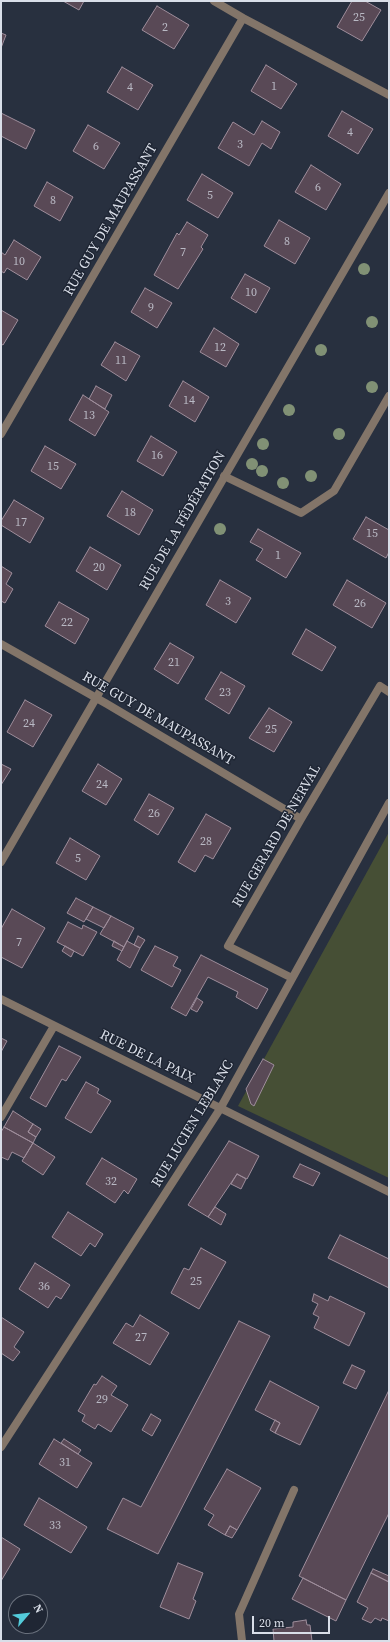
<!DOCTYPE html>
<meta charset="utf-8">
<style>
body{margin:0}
#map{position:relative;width:390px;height:1642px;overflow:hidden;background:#28303f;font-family:"Source Serif 4",serif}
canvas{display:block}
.frame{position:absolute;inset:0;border:2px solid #d9dee8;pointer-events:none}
.north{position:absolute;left:8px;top:1594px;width:40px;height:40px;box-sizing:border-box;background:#1f2634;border:1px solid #69707c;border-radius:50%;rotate:62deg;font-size:11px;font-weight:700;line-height:16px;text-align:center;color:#d9dee8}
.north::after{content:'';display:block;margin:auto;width:14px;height:18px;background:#53cbda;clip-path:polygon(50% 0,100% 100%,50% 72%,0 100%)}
.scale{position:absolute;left:252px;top:1616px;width:78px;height:18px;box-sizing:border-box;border:2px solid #d9dee8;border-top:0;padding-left:5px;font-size:12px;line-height:14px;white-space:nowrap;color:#d9dee8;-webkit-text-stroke:3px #1f2634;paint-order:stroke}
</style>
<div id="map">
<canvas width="390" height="1642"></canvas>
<div class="frame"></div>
<div class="north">N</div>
<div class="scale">20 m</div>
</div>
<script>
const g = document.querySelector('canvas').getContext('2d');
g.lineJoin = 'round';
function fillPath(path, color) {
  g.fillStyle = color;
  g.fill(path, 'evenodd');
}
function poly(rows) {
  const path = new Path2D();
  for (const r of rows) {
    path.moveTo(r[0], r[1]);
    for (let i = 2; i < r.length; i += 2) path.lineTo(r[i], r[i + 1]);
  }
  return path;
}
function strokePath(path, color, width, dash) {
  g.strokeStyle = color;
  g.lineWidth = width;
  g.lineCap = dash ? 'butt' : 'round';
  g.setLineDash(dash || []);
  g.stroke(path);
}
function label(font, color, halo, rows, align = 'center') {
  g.font = font + ' "Source Serif 4",serif';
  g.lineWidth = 3;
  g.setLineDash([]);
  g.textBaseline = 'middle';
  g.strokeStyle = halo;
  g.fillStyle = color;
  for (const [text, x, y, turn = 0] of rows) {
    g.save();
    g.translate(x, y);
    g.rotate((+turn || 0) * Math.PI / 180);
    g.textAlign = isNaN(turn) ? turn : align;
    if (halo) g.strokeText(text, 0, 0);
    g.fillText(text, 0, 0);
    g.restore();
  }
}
fillPath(poly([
 [389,832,389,1178,238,1106]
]), '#464f35');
const building = poly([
 [63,1,84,1,79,10,63,1],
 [352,1,365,1,381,10,362,41,337,27,352,1],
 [157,6,189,25,174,49,142,30,157,6],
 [1,33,6,35,1,48,1,33],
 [266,65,297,84,281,109,251,91,266,65],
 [122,67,153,85,138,110,107,92,122,67],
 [342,111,373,129,358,154,328,136,342,111],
 [1,113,35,130,26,149,1,136,1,113],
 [262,121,280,132,271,149,262,143,249,166,218,148,233,122,254,135,262,121],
 [88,125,120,143,104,169,73,151,88,125],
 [311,165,341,184,326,210,295,192,311,165],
 [202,174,233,193,218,218,187,200,202,174],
 [47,182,73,197,60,221,34,206,47,182],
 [279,220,310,238,295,264,264,246,279,220],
 [187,222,208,235,201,247,203,249,178,289,154,275,177,233,179,235,187,222],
 [14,240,41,257,27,280,7,268,4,273,1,271,1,252,5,255,14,240],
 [245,274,270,288,256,313,231,298,245,274],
 [145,288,172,303,157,328,131,312,145,288],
 [1,310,18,320,3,345,1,344,1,310],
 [214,328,239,344,226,367,200,352,214,328],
 [115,342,140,356,126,381,101,365,115,342],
 [183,381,209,397,195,422,169,406,183,381],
 [96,386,112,395,105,409,89,399,96,386],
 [83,395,109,412,95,436,69,420,83,395],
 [151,436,177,452,163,476,137,461,151,436],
 [45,446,76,464,61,489,31,471,45,446],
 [122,491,153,510,139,535,107,516,122,491],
 [14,500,44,518,30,543,1,525,1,521,14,500],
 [366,517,389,530,389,552,386,558,353,539,366,517],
 [258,529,301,553,286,578,256,560,263,549,250,542,258,529],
 [90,547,121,565,107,590,76,571,90,547],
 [1,566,12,573,6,584,13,589,5,603,1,601,1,566],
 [220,580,251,598,236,623,206,605,220,580],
 [347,580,386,603,372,628,333,605,347,580],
 [59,602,89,619,75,644,45,626,59,602],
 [306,629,336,647,322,671,292,654,306,629],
 [170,643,194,657,178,684,154,669,170,643],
 [221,672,245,686,229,714,205,699,221,672],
 [25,700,52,715,33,747,7,732,25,700],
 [269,708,292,722,274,752,249,738,269,708],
 [1,764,11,769,1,785,1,764],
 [98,764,122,779,106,805,82,791,98,764],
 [149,794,174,808,158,835,134,820,149,794],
 [206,814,231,828,213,859,205,855,195,872,178,862,206,814],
 [70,838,100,856,86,880,56,863,70,838],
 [76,898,93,907,84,922,67,913,76,898],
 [93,907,111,916,104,928,86,919,93,907],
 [12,909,45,928,22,968,1,957,1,929,12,909],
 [111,916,134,928,124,947,100,934,111,916],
 [68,922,82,929,83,925,97,932,83,956,57,942,68,922],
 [138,936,145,940,140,948,134,945,138,936],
 [114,941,124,947,122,951,112,946,114,941],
 [127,941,140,948,130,968,117,960,127,941],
 [65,946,74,951,71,957,62,951,65,946],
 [155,946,178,957,173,966,181,970,172,987,141,970,155,946],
 [201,955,268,989,257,1009,236,997,238,992,208,977,186,1016,171,1008,201,955],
 [197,998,203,1002,197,1012,191,1009,197,998],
 [1,1038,7,1041,1,1052,1,1038],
 [59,1046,81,1057,66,1081,62,1079,46,1107,30,1098,59,1046],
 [263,1059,274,1065,254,1106,251,1104,246,1089,263,1059],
 [86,1082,99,1089,97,1093,111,1101,91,1133,65,1118,86,1082],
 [13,1111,33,1124,28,1132,36,1137,33,1143,4,1127,13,1111],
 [33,1124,41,1129,36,1137,28,1132,33,1124],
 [4,1127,33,1143,24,1158,12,1152,8,1160,1,1157,1,1132,4,1127],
 [229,1141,259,1156,247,1179,237,1174,208,1217,188,1205,229,1141],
 [33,1143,55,1157,43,1175,22,1161,33,1143],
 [102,1158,137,1179,128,1194,124,1190,115,1203,86,1184,102,1158],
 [300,1164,320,1173,313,1186,293,1177,300,1164],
 [237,1174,246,1179,241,1189,231,1184,237,1174],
 [215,1207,226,1214,221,1225,208,1217,215,1207],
 [68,1212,103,1234,95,1247,90,1243,81,1256,52,1237,68,1212],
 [340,1235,389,1259,389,1288,328,1258,340,1235],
 [201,1248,226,1262,199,1309,171,1293,184,1268,189,1270,201,1248],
 [35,1263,70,1285,61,1299,56,1296,48,1308,19,1289,35,1263],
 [314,1294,328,1301,330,1296,365,1313,349,1346,314,1328,319,1317,313,1314,318,1304,312,1301,314,1294],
 [140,1315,169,1333,150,1365,113,1343,126,1323,133,1327,140,1315],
 [1,1317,24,1332,14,1347,20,1352,13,1361,1,1353,1,1317],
 [239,1321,270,1336,158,1554,107,1529,123,1498,141,1507,239,1321],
 [352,1365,365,1371,356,1389,343,1383,352,1365],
 [102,1376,117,1386,111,1395,128,1405,111,1432,98,1424,95,1429,82,1421,85,1415,78,1411,94,1384,96,1385,102,1376],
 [270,1381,319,1407,300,1445,275,1433,280,1423,255,1410,270,1381],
 [389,1390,389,1513,346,1600,299,1576,389,1390],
 [151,1414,161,1420,152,1436,142,1430,151,1414],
 [275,1420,280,1423,275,1433,270,1430,275,1420],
 [54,1439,92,1463,77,1488,39,1464,54,1439],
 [64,1439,81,1450,78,1454,61,1443,64,1439],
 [227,1469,261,1488,237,1530,230,1526,225,1535,208,1525,214,1515,204,1509,227,1469],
 [39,1498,87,1527,71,1553,24,1525,39,1498],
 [230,1526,237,1530,232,1538,225,1535,230,1526],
 [1,1537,20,1549,1,1581,1,1537],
 [178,1563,203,1573,193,1599,196,1601,189,1619,160,1607,178,1563],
 [373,1569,389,1576,389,1582,371,1573,373,1569],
 [371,1573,389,1582,389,1621,382,1618,381,1621,375,1618,371,1623,362,1619,368,1608,357,1602,371,1573],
 [303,1578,346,1600,336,1621,292,1599,303,1578],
 [306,1620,307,1625,310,1625,312,1641,274,1641,273,1629,293,1627,293,1622,306,1620]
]);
fillPath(building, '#594956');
strokePath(building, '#9e8d9b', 1);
strokePath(poly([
 [242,1641,239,1614,294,1490]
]), '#837569', 8);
strokePath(poly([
 [214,1,243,18,389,95],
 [1,434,243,18],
 [224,476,301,513,334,491,389,396],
 [1,644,107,704,301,819],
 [1,862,389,193],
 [292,978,228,946,301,819,380,686,389,692],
 [1,999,389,1192],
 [1,1117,54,1026],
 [1,1447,220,1109,389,803]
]), '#837569', 8);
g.fillStyle = '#819175';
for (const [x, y] of [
 [364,269],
 [372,322],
 [321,350],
 [372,387],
 [289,410],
 [339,434],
 [263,444],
 [252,464],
 [262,471],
 [311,476],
 [283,483],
 [220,529]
]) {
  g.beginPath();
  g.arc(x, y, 6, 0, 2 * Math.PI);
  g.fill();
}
label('12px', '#b9b9c4', null, [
 ["25",359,18],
 ["2",165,28],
 ["1",274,87],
 ["4",130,88],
 ["4",350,133],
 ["3",240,145],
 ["6",96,147],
 ["6",318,188],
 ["5",210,196],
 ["8",53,201],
 ["8",287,242],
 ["7",183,253],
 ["10",19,262],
 ["10",251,293],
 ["9",151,308],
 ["12",220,348],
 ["11",121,361],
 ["14",189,401],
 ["13",89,416],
 ["16",157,456],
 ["15",53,467],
 ["18",130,513],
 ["17",21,523],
 ["15",372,534],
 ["1",278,556],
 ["20",99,568],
 ["3",228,602],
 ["26",360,604],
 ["22",67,623],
 ["21",174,663],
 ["23",225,693],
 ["24",29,724],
 ["25",271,730],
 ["24",102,785],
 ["26",154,814],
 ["28",206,842],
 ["5",78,859],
 ["7",19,943],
 ["32",111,1182],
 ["25",196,1282],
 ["36",44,1287],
 ["27",141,1338],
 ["29",102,1400],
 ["31",65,1463],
 ["33",55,1526]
]);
label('14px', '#d9dee8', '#1f2634', [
 ["RUE GUY DE MAUPASSANT",111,220,-60],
 ["RUE DE LA FÉDÉRATION",183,521,-60],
 ["RUE GUY DE MAUPASSANT",158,719,30],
 ["RUE GERARD DE NERVAL",277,836,-60],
 ["RUE DE LA PAIX",147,1057,26],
 ["RUE LUCIEN LEBLANC",193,1124,-59]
]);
</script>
